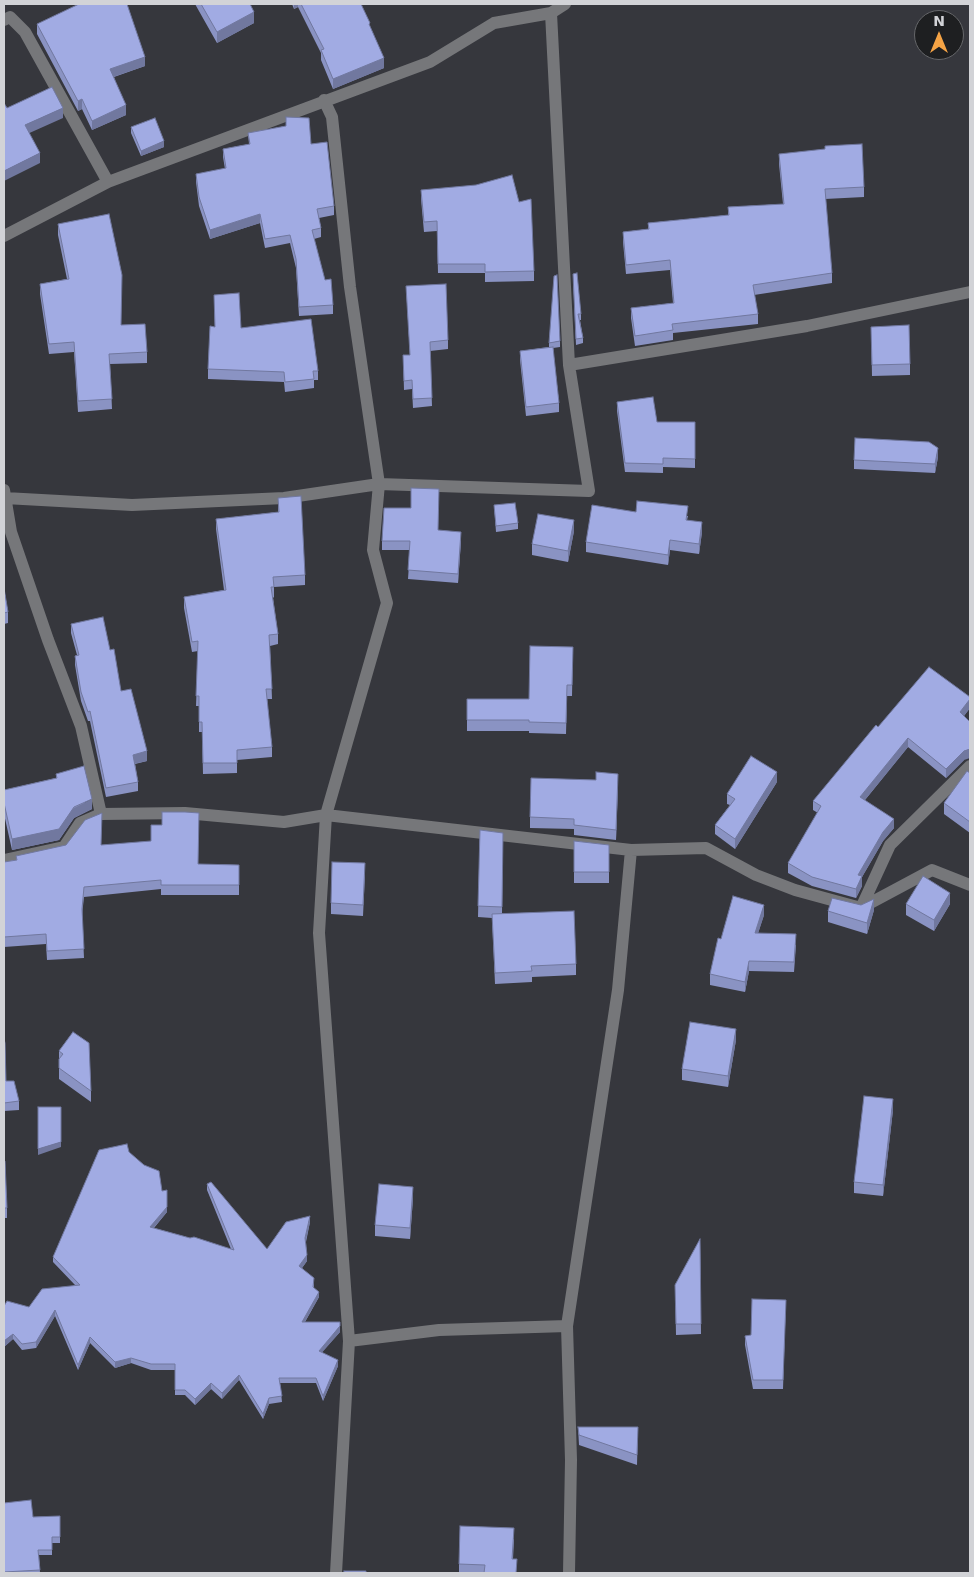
<!DOCTYPE html>
<style>
body{margin:0}
#map{position:relative;width:974px;height:1577px;overflow:hidden;background:#36373d;font-family:"DejaVu Sans",sans-serif}
canvas{display:block}
.frame{position:absolute;inset:0;border:5px solid #d2d3d7;pointer-events:none}
.north{position:absolute;left:914px;top:10px;width:50px;height:50px;box-sizing:border-box;background:#1e1f21;border:1px solid #66676a;border-radius:50%;rotate:0deg;font-size:14px;font-weight:700;line-height:20px;text-align:center;color:#d2d3d7}
.north::after{content:'';display:block;margin:auto;width:18px;height:22px;background:#f5a345;clip-path:polygon(50% 0,100% 100%,50% 72%,0 100%)}
</style>
<div id="map">
<canvas width="974" height="1577"></canvas>
<div class="frame"></div>
<div class="north">N</div>
</div>
<script>
const g = document.querySelector('canvas').getContext('2d');
g.lineJoin = 'round';
function poly(rows) {
  const path = new Path2D();
  for (const r of rows) {
    path.moveTo(r[0], r[1]);
    for (let i = 2; i < r.length; i += 2) path.lineTo(r[i], r[i + 1]);
  }
  return path;
}
function strokePath(path, color, width, dash) {
  g.strokeStyle = color;
  g.lineWidth = width;
  g.lineCap = dash ? 'butt' : 'round';
  g.setLineDash(dash || []);
  g.stroke(path);
}
function fillPath(path, color) {
  g.fillStyle = color;
  g.fill(path, 'evenodd');
}
strokePath(poly([
 [551,13,569,365],
 [4,20,10,17,25,32,108,182],
 [4,236,108,182,430,62,494,23,551,13,565,4],
 [4,490,11,532,48,640,81,726,101,814],
 [5,498,132,505,284,498,379,484,350,287,332,117,324,100],
 [4,860,64,847,80,823,101,814,185,813,284,822,326,815,631,850,706,848,756,875,795,890,861,908,932,870,970,885],
 [861,908,890,845,970,766],
 [349,1341,439,1330,567,1326],
 [336,1573,349,1341,319,933,326,815,387,603,373,550,379,484,589,491,569,365,807,326,970,292],
 [569,1573,571,1460,567,1326,618,990,631,850]
]), '#76777a', 12);
fillPath(poly([
 [195,4,250,4,254,23,217,43],
 [292,4,361,4,370,28,384,68,333,89,321,60,321,53,298,7,294,9],
 [37,24,145,66,114,77,126,115,92,130,82,109,78,111,37,34],
 [286,117,311,144,334,206,334,215,319,218,321,228,321,237,314,239,325,280,333,305,333,314,299,316,296,268,290,243,265,248,260,223,210,239,199,206,196,182,196,174,225,169,223,157,223,149,249,144,248,133,286,126],
 [131,127,164,147,141,156,131,133],
 [779,154,864,187,864,197,825,199,832,273,832,283,754,295,758,314,758,324,673,333,673,340,635,346,631,318,631,308,673,303,670,270,626,274,623,242,623,232,648,229,648,223,728,215,728,207,783,204,779,164],
 [421,190,534,271,534,281,485,282,485,273,438,273,437,231,424,232,421,199],
 [58,224,121,325,147,352,147,363,110,364,112,409,78,412,74,352,49,354,40,294,40,284,67,279,58,235],
 [573,279,581,314,581,320,580,320,583,338,583,343,576,345],
 [406,286,448,340,448,349,430,351,432,406,413,408,412,389,404,390,403,355,410,355],
 [214,295,241,328,318,371,318,380,314,380,314,388,285,392,284,382,208,379,208,369,215,327],
 [871,327,910,364,910,375,872,376],
 [560,341,560,347,553,348,559,403,559,412,526,416,520,360,520,351,549,347,549,343],
 [617,402,657,422,695,422,695,468,663,467,663,473,625,472,617,411],
 [938,457,935,473,854,469,854,460],
 [278,498,305,575,305,585,274,587,274,597,273,598,278,634,278,644,270,646,272,699,267,699,272,747,272,757,237,760,237,773,203,774,202,732,199,732,199,706,196,706,198,651,192,652,184,608,184,597,224,590,216,529,216,519,278,512],
 [494,505,518,523,518,529,496,532],
 [636,512,688,516,687,520,702,532,699,554,670,550,668,565,586,552,586,542],
 [438,530,461,541,458,583,408,579,410,550,382,550,382,541],
 [574,531,568,562,532,555,532,544],
 [4,588,8,612,8,623,4,624],
 [71,624,110,650,121,691,147,761,135,764,138,782,138,791,106,797,90,721,88,721,81,701,75,665,75,656,77,655,71,633],
 [573,647,572,696,567,696,566,734,529,733,529,731,467,731,467,699,529,699],
 [970,697,970,708,964,716,964,760,946,778,908,747,865,800,894,828,883,841,862,877,862,886,856,898,812,886,788,873,788,863,818,813,813,810,813,801],
 [970,773,970,833,944,814,944,803],
 [56,774,92,809,74,818,59,840,12,850,4,814,4,790,56,778],
 [777,782,735,849,715,834,715,825,730,805,727,804,727,794],
 [618,784,616,840,574,835,574,829,530,828,530,817],
 [480,830,503,833,502,913,576,964,576,975,532,977,532,982,495,984,492,918,478,917],
 [574,841,609,845,609,883,574,883],
 [101,845,199,864,239,865,239,895,161,895,161,889,84,897,82,915,84,958,47,960,46,944,4,947,4,862,16,860,16,856],
 [365,874,363,916,331,914,331,903],
 [906,904,950,904,934,931,906,915],
 [861,905,874,910,867,934,828,922,828,911],
 [764,915,758,933,796,945,794,972,749,971,745,992,710,985,710,974,721,939],
 [73,1032,91,1091,91,1102,59,1079,59,1051],
 [4,1039,6,1081,19,1101,19,1110,4,1111],
 [736,1040,728,1087,682,1080,682,1069],
 [893,1110,883,1196,854,1193,854,1182],
 [129,1152,162,1191,167,1212,154,1228,190,1238,231,1249,207,1190,207,1184,267,1249,310,1222,306,1242,307,1261,302,1268,314,1284,314,1288,319,1297,305,1322,340,1332,322,1352,338,1366,323,1401,316,1383,280,1383,282,1402,269,1404,263,1419,239,1380,222,1399,211,1389,195,1405,185,1395,175,1395,175,1370,151,1370,131,1363,115,1368,90,1343,78,1370,55,1316,36,1348,22,1350,13,1339,4,1347,29,1307,75,1285,53,1262,53,1257],
 [4,1161,7,1208,7,1218,4,1218],
 [413,1198,410,1239,375,1236,375,1225],
 [700,1239,701,1334,676,1335,675,1285],
 [786,1300,783,1389,753,1389,745,1345,745,1336,751,1335],
 [578,1427,638,1427,637,1465,579,1445],
 [4,1503,33,1517,60,1516,60,1543,52,1543,52,1555,39,1555,40,1573,4,1573],
 [514,1539,513,1559,516,1573,459,1573,459,1564]
]), '#8a93c3');
fillPath(poly([
 [294,4,298,4,298,7,294,9],
 [254,12,254,23,217,43,217,32],
 [145,57,145,66,110,78,110,69],
 [384,58,384,68,333,89,333,79],
 [82,99,82,109,78,111,78,101],
 [126,105,126,115,92,130,92,121],
 [63,108,63,118,25,135,25,125],
 [164,141,164,147,141,156,141,151],
 [40,153,40,163,4,181,4,171],
 [260,214,260,223,210,239,210,230],
 [938,448,938,457,935,473,935,464],
 [574,520,574,531,568,562,568,551],
 [702,522,702,532,699,554,699,544],
 [461,532,461,541,458,583,458,574],
 [670,540,670,550,668,565,668,555],
 [970,699,970,708,960,721,960,712],
 [908,738,908,747,860,806,860,797],
 [970,749,970,758,964,760,946,778,946,769,964,751],
 [147,751,147,761,133,764,133,755],
 [777,772,777,782,735,849,735,839],
 [618,774,618,784,616,840,616,830],
 [92,799,92,809,74,818,59,840,12,850,12,839],
 [894,819,894,828,883,841,862,877,862,886,856,898,856,889,858,875,883,832],
 [950,893,950,904,934,931,934,920],
 [874,899,874,910,867,934,867,923],
 [764,905,764,915,755,943,755,933],
 [749,961,749,971,745,992,745,982],
 [736,1029,736,1040,728,1087,728,1076],
 [893,1099,893,1110,883,1196,883,1185],
 [61,1142,61,1147,38,1155,38,1149],
 [413,1187,413,1198,410,1239,410,1228],
 [167,1207,167,1212,150,1232,150,1227],
 [310,1216,310,1222,305,1244,305,1238],
 [307,1255,307,1261,299,1272,299,1266],
 [319,1292,319,1297,302,1327,302,1322],
 [55,1310,55,1316,36,1348,36,1342],
 [340,1326,340,1332,319,1356,319,1351],
 [13,1334,13,1339,4,1347,4,1341],
 [90,1337,90,1343,78,1370,78,1365],
 [131,1358,131,1363,115,1368,115,1362],
 [338,1360,338,1366,323,1401,323,1396],
 [239,1375,239,1380,222,1399,222,1393],
 [211,1383,211,1389,195,1405,195,1399],
 [269,1398,269,1404,263,1419,263,1414]
]), '#71789f');
const building = poly([
 [79,4,127,4,145,57,110,69,126,105,92,121,82,99,78,101,37,24,79,4],
 [201,4,250,4,254,12,217,32,201,4],
 [301,4,361,4,370,23,369,24,384,58,333,79,321,50,324,49,301,4],
 [52,87,63,108,25,125,40,153,4,171,4,103,7,108,52,87],
 [286,117,309,118,311,144,327,142,334,206,317,209,321,228,312,230,325,280,331,279,333,305,299,307,296,259,290,235,265,239,260,214,210,230,199,197,196,174,226,168,223,149,250,144,248,133,286,126,286,117],
 [155,118,164,141,141,151,131,127,155,118],
 [862,144,864,187,825,189,832,273,753,285,758,314,672,324,673,330,635,336,631,308,674,303,670,260,626,265,623,232,649,229,648,223,729,215,728,207,784,204,779,154,825,149,825,146,862,144],
 [512,175,519,202,531,199,534,271,485,272,485,264,438,264,437,221,424,222,421,190,476,185,512,175],
 [109,214,122,275,121,325,145,324,147,352,109,354,112,399,78,401,74,342,49,344,40,284,69,279,58,224,109,214],
 [577,273,581,314,578,314,583,338,576,339,573,274,577,273],
 [557,275,560,341,549,343,554,276,557,275],
 [446,284,448,340,430,342,432,398,413,399,412,380,404,381,403,355,410,355,406,286,446,284],
 [239,293,241,328,311,319,318,371,313,371,314,379,285,382,284,372,208,369,210,326,215,327,214,295,239,293],
 [909,325,910,364,872,365,871,327,909,325],
 [553,347,559,403,526,407,520,351,553,347],
 [653,397,657,422,695,422,695,459,663,458,663,464,625,463,617,402,653,397],
 [855,438,929,442,938,448,935,464,854,460,855,438],
 [411,488,439,489,438,530,461,532,458,574,408,570,410,541,382,541,384,508,411,508,411,488],
 [301,496,305,575,273,577,274,587,271,587,278,634,269,635,272,689,266,689,272,747,237,750,237,763,203,763,202,722,199,722,199,696,196,696,198,641,192,642,184,597,226,590,216,519,279,512,278,498,301,496],
 [637,501,688,506,686,520,702,522,699,544,670,540,668,555,586,542,592,505,636,512,637,501],
 [515,503,518,523,496,526,494,505,515,503],
 [538,514,574,520,568,551,532,544,538,514],
 [4,588,8,612,4,613,4,588],
 [103,617,110,650,114,649,121,691,131,689,147,751,133,755,138,782,106,788,90,711,88,712,81,692,75,656,79,655,71,624,103,617],
 [530,646,573,647,572,685,567,685,566,723,529,722,529,720,467,720,467,699,529,699,530,646],
 [929,667,970,697,970,699,960,712,970,722,970,749,964,751,946,769,908,738,860,797,894,819,883,832,858,875,862,876,856,889,812,877,788,863,821,806,813,801,876,725,878,727,929,667],
 [751,756,777,772,735,839,715,825,735,799,727,794,751,756],
 [84,766,92,799,74,807,59,829,12,839,4,803,4,790,57,778,56,774,84,766],
 [967,771,970,773,970,822,944,803,967,771],
 [596,772,618,774,616,830,574,825,574,819,530,817,531,778,596,780,596,772],
 [162,812,185,812,199,813,198,864,239,865,239,885,161,885,161,880,84,887,82,909,84,949,47,951,46,934,4,937,4,862,17,860,16,856,66,845,85,820,102,813,101,845,151,841,151,825,162,825,162,812],
 [480,830,503,833,502,907,478,906,480,830],
 [574,841,609,845,609,872,574,872,574,841],
 [332,862,365,863,363,905,331,903,332,862],
 [923,876,950,893,934,920,906,904,923,876],
 [733,896,764,905,755,933,796,934,794,962,749,961,745,982,710,974,718,938,721,939,733,896],
 [832,898,861,905,874,899,867,923,828,911,832,898],
 [574,911,576,964,531,966,532,971,495,973,492,914,574,911],
 [690,1022,736,1029,728,1076,682,1069,690,1022],
 [73,1032,89,1043,91,1091,59,1068,59,1059,63,1054,59,1051,73,1032],
 [4,1039,5,1043,6,1081,14,1081,19,1101,4,1103,4,1039],
 [864,1096,893,1099,883,1185,854,1182,864,1096],
 [38,1107,61,1107,61,1142,38,1149,38,1107],
 [127,1144,129,1152,144,1165,159,1171,162,1191,167,1190,167,1207,150,1227,190,1238,194,1237,234,1250,207,1184,211,1182,267,1249,286,1222,310,1216,305,1238,307,1255,299,1266,314,1278,313,1287,319,1292,302,1322,340,1322,340,1326,319,1351,338,1360,323,1396,316,1378,279,1378,282,1396,269,1398,263,1414,239,1375,222,1393,211,1383,195,1399,185,1390,175,1390,175,1364,151,1364,131,1358,115,1362,90,1337,78,1365,55,1310,36,1342,22,1344,13,1334,4,1341,4,1306,7,1301,29,1307,42,1289,80,1285,53,1257,99,1150,127,1144],
 [4,1161,5,1161,7,1208,4,1208,4,1161],
 [379,1184,413,1187,410,1228,375,1225,379,1184],
 [700,1239,701,1324,676,1324,675,1285,700,1239],
 [752,1299,786,1300,783,1380,753,1380,745,1336,751,1335,752,1299],
 [578,1427,638,1427,637,1455,579,1435,578,1427],
 [31,1500,33,1517,60,1516,60,1537,52,1537,52,1550,38,1550,40,1570,4,1572,4,1503,31,1500],
 [460,1526,514,1528,512,1559,517,1559,516,1573,484,1573,485,1565,459,1564,460,1526],
 [344,1571,366,1571,366,1573,344,1573,344,1571]
]);
fillPath(building, '#a1abe3');
strokePath(building, '#71789f', 1);
</script>
